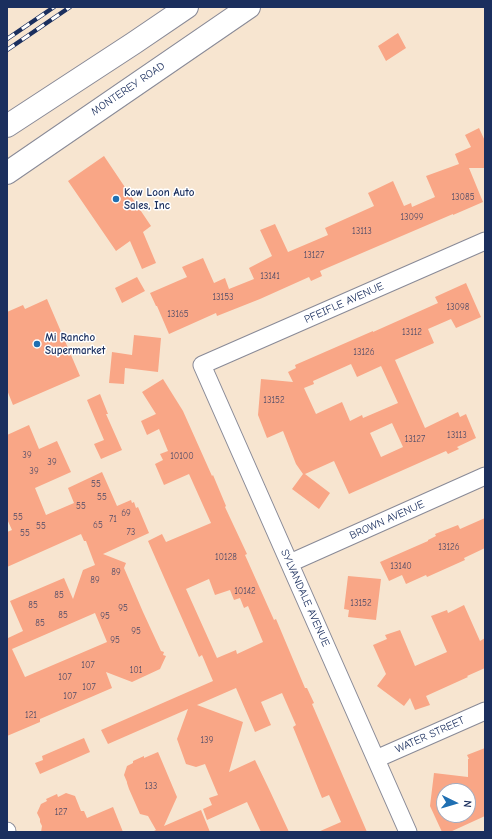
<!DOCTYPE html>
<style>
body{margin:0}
#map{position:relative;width:492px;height:839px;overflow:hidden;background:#f7e5d0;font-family:"Comic Neue",sans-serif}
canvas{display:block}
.frame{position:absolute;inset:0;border:8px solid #1b2f5e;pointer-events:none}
.north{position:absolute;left:436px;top:783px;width:40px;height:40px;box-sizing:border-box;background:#fff;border:1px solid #a4acbf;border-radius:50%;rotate:95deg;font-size:11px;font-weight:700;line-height:16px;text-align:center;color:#1b2f5e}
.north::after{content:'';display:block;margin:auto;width:14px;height:18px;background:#1f6fb2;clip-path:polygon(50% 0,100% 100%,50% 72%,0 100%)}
</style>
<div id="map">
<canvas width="492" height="839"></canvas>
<div class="frame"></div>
<div class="north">N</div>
</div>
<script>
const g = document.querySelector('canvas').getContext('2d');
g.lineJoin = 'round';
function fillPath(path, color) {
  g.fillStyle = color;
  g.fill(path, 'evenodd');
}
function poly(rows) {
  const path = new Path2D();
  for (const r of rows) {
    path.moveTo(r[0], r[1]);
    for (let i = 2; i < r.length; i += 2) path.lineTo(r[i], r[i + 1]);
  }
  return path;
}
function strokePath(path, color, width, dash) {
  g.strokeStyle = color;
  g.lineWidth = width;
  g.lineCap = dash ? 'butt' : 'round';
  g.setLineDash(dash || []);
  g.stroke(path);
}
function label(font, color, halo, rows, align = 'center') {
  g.font = font + ' "Comic Neue",sans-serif';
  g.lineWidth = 3;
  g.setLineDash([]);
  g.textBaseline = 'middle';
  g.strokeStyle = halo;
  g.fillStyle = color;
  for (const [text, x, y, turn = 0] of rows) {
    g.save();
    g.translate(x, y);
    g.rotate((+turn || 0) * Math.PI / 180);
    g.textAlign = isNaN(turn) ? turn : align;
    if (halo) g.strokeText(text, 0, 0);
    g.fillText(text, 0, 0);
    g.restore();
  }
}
fillPath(poly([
 [398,33,406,48,386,61,378,46],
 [479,128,485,141,485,168,469,168,483,202,453,215,453,214,320,271,322,276,311,281,309,277,260,299,217,316,216,313,169,334,157,306,156,306,150,293,187,277,182,267,203,258,214,283,225,278,229,289,254,279,249,268,272,256,260,230,275,224,288,252,328,235,325,228,374,206,368,193,393,181,404,206,411,203,412,207,435,197,426,176,459,164,455,154,471,147,465,135],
 [104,156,151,226,143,232,156,263,142,269,130,241,116,251,68,181],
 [137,277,145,291,122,303,115,288],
 [466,283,481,317,456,328,451,319,428,329,434,343,395,360,425,428,458,412,460,417,466,414,476,438,457,447,459,449,448,454,446,451,349,494,334,461,305,474,330,493,319,509,292,489,303,474,296,464,283,431,267,438,258,415,261,379,293,382,288,372,296,368,295,365,373,331,373,332,438,303,435,297],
 [351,364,357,377,381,366,398,403,363,418,362,415,350,421,342,402,316,414,304,388,314,384,313,381],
 [392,423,403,447,381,457,370,433],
 [47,299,80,376,13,405,7,390,7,312,23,305,25,309],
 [134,335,161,338,158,372,125,368,124,384,109,383,112,352,132,355],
 [163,379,183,411,212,476,213,475,226,506,225,507,247,554,245,555,274,620,276,619,305,688,307,688,314,703,312,704,367,832,318,832,341,822,329,795,322,798,293,727,296,725,282,693,261,702,271,725,255,732,236,688,197,705,243,722,229,772,255,760,269,789,289,832,261,832,247,802,207,820,203,809,212,805,209,798,218,795,205,764,196,767,186,764,177,739,188,709,108,744,101,730,213,681,202,655,199,657,148,541,162,534,166,542,211,523,189,474,164,485,155,464,163,460,160,454,168,451,159,429,147,435,141,421,156,414,142,392],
 [209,579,215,595,230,590,234,600,240,598,244,608,248,606,263,642,237,654,236,650,217,658,186,589],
 [100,394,108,414,106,414,122,450,101,459,94,444,104,440,87,400],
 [29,425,39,449,57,441,71,472,35,488,46,515,74,503,68,488,102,472,117,506,131,500,132,503,134,502,136,508,138,507,149,533,103,554,126,563,124,568,143,612,161,651,164,652,163,655,166,656,160,669,132,682,106,672,112,688,40,719,40,722,7,736,7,636,8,638,23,631,10,601,64,578,73,599,83,570,95,565,86,541,84,541,81,534,7,567,7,532,12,530,7,519,7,435],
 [95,613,107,642,25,677,12,649],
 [485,518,485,548,464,558,465,560,427,577,426,575,406,584,402,575,389,581,380,562,428,541,428,540,436,536,435,534,458,525,460,529],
 [348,576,381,579,376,620,348,617,349,610,344,609],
 [464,605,480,641,485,638,485,668,467,676,468,677,426,696,430,705,415,710,410,698,404,706,377,686,386,674,373,645,387,639,385,635,400,630,415,666,447,652,431,616,447,610,448,613],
 [84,738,90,752,40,774,35,763,43,760,42,756],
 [485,748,485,816,450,832,442,832,430,806,434,773,468,777,468,759,469,759,467,755],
 [444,791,468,791,468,815,444,815],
 [158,752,177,797,164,826,201,810,210,832,152,832,156,830,148,816,140,814,129,789,127,783,127,782,124,775,127,766,133,763,133,761,144,756,144,758],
 [66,793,75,796,81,811,84,811,87,818,113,807,123,832,41,832,42,826,40,822,40,819,37,813,41,804,47,801,46,799,57,794,58,797]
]), '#f9a686');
const street = poly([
 [290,563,485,476],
 [376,759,485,711],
 [7,831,7,832],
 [408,832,202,365,485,241]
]);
const primary = poly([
 [7,126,134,43,187,7],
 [7,173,249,7]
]);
strokePath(street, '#898a97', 19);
strokePath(primary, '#898a97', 24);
strokePath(street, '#fff', 17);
strokePath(primary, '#fff', 22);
const rail = poly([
 [7,39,54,7],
 [7,50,70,7]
]);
strokePath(rail, '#1b2f5e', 4.5);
strokePath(rail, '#fff', 3, [9]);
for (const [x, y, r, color] of [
 [116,199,4,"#1f6fb2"],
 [37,344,4,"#1f6fb2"]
]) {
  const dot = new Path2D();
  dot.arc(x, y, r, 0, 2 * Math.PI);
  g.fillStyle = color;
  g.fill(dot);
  strokePath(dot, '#fff', 1.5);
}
label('9px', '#524d68', null, [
 ["13085",463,197],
 ["13099",412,217],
 ["13113",362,231],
 ["13127",314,255],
 ["13141",270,276],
 ["13153",223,297],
 ["13098",458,307],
 ["13165",178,314],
 ["13112",412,332],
 ["13126",364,352],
 ["13152",274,400],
 ["13113",457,435],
 ["13127",415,439],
 ["39",27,455],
 ["10100",182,456],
 ["39",52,462],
 ["39",34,471],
 ["55",96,484],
 ["55",102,497],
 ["55",81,506],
 ["69",126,513],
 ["55",18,517],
 ["71",113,519],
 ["65",98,525],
 ["55",41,526],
 ["73",131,532],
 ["55",25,533],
 ["13126",449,547],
 ["10128",226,557],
 ["13140",401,566],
 ["89",116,572],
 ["89",95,580],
 ["10142",245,591],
 ["85",59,595],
 ["13152",361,603],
 ["85",33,605],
 ["95",123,608],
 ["85",63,615],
 ["95",105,616],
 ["85",40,623],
 ["95",136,631],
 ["95",115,640],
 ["107",88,665],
 ["101",136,670],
 ["107",65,677],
 ["107",89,687],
 ["107",70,696],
 ["121",31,715],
 ["139",207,740],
 ["133",151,786],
 ["127",61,812]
]);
label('11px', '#1b2f5e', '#fff', [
 ["MONTEREY ROAD",128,89,-34],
 ["PFEIFLE AVENUE",344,303,-24],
 ["BROWN AVENUE",387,520,-24],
 ["SYLVANDALE AVENUE",305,598,66],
 ["WATER STREET",430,735,-24]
]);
label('bold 11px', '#1b2f5e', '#fff', [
 ["Kow Loon Auto",124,193],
 ["Sales, Inc",124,206],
 ["Mi Rancho",45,338],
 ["Supermarket",45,351]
], 'left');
</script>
